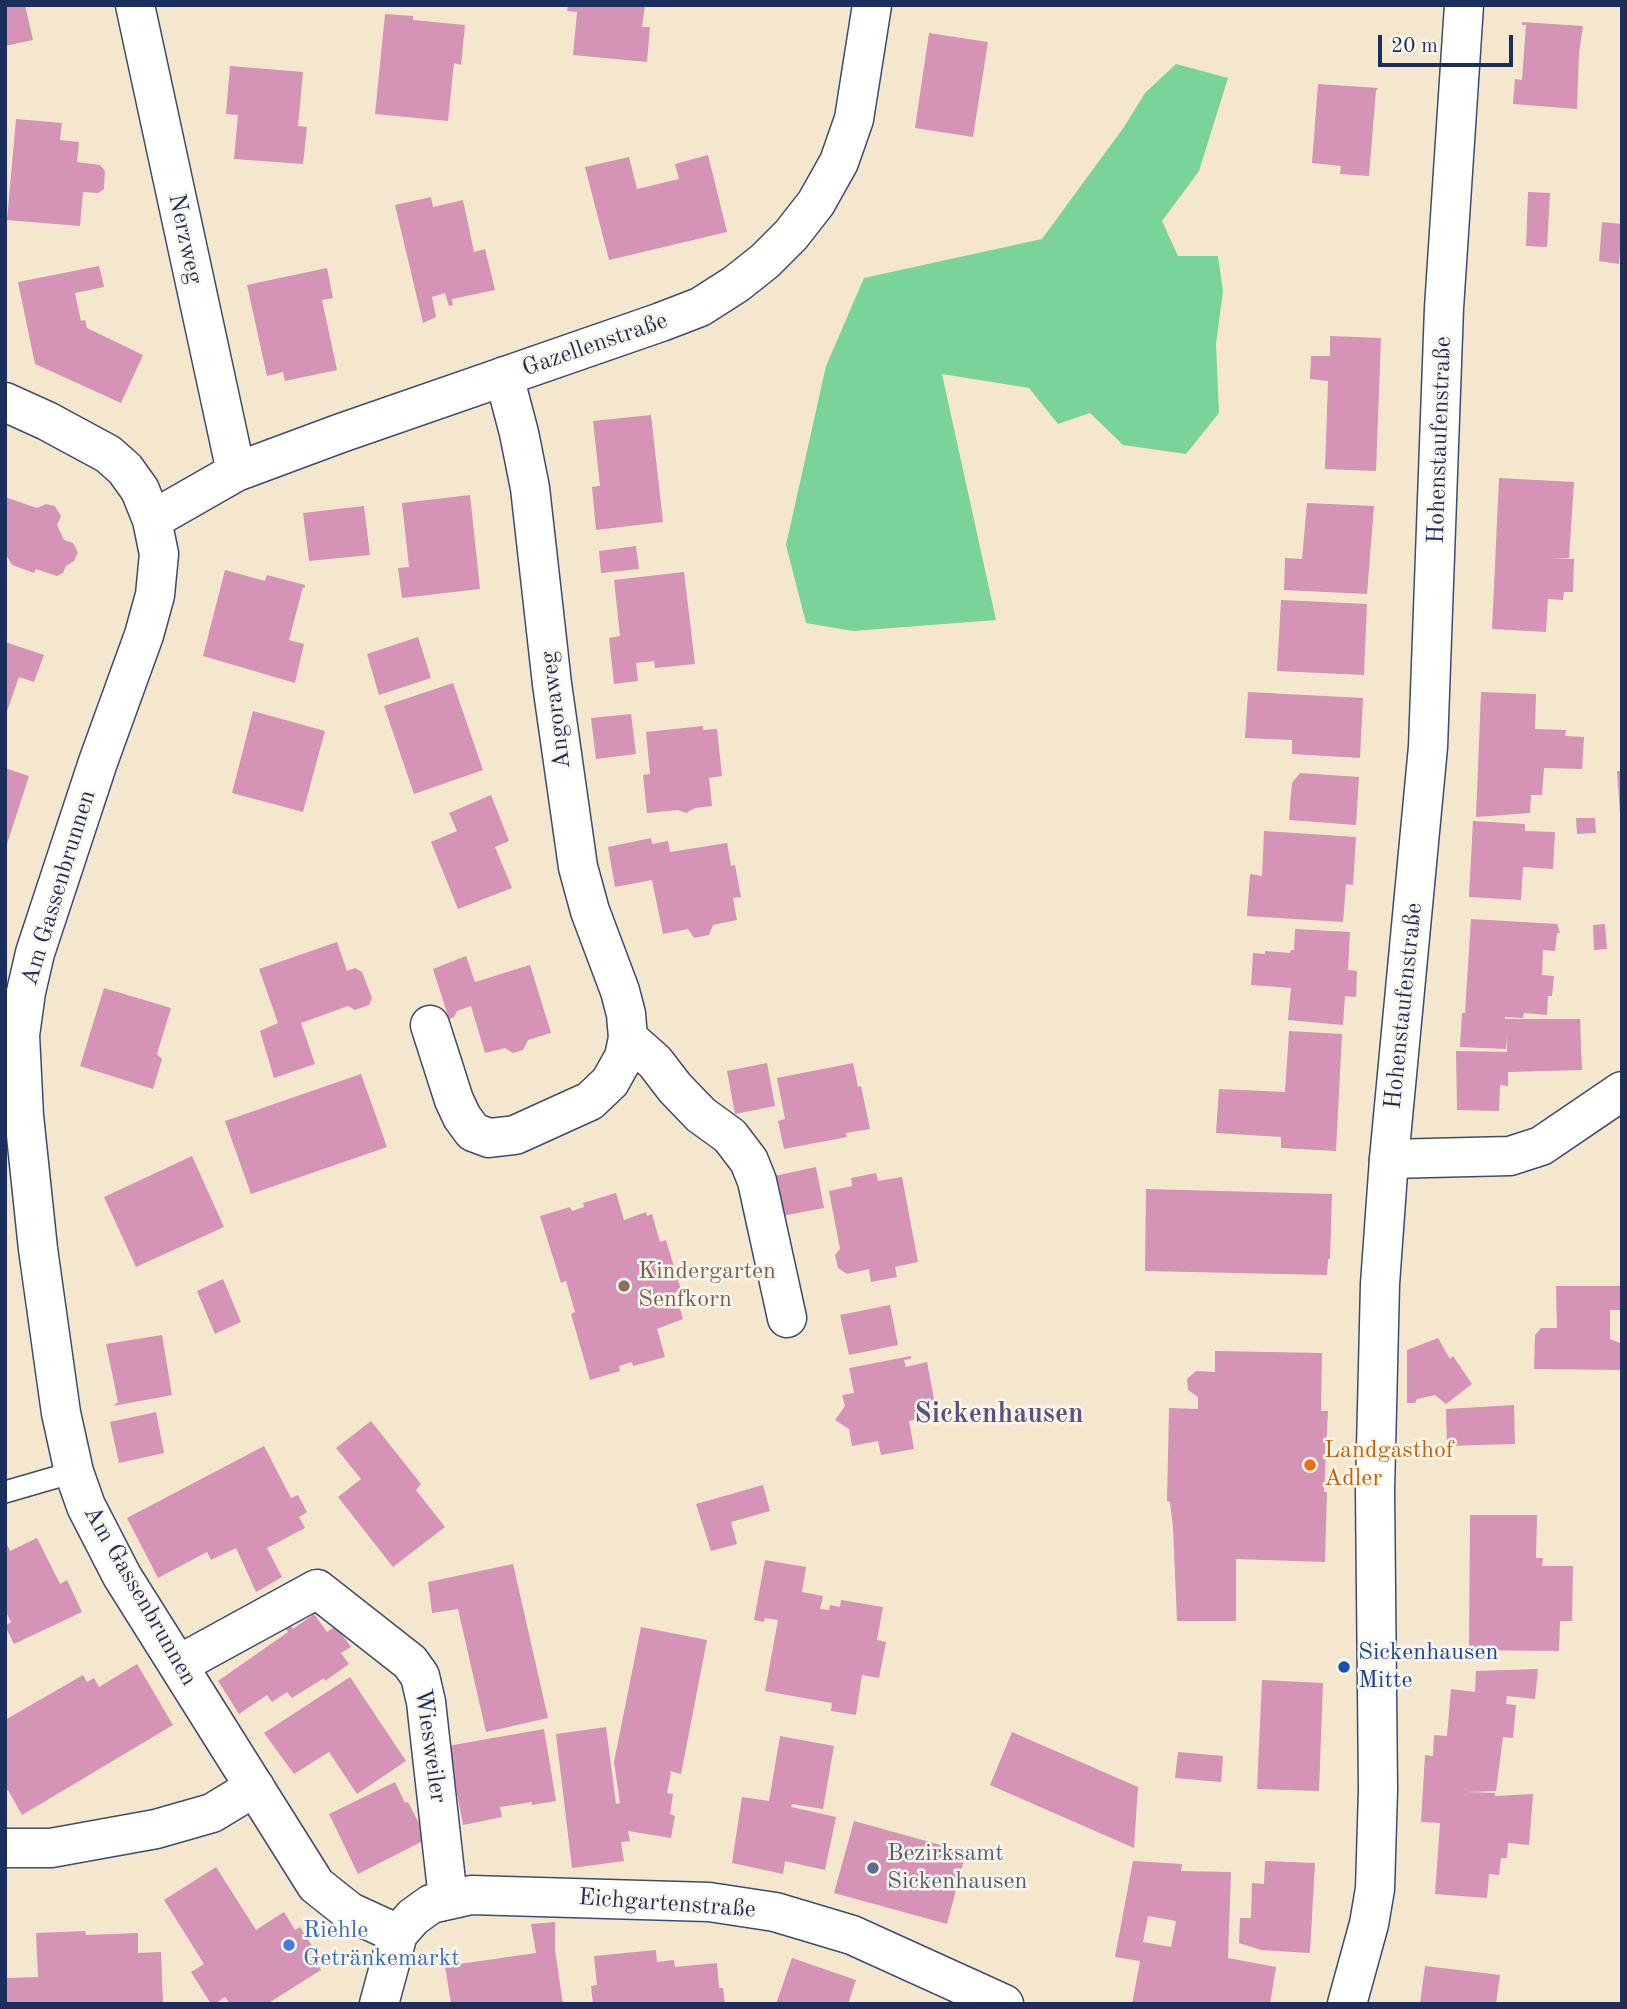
<!DOCTYPE html>
<meta charset="utf-8">
<style>
body{margin:0}
#map{position:relative;width:1627px;height:2009px;overflow:hidden;background:#f4e7ce;font-family:"Old Standard TT",serif}
canvas{display:block}
.frame{position:absolute;inset:0;border:7px solid #1b2f5e;pointer-events:none}
.scale{position:absolute;left:1378px;top:35px;width:135px;height:32px;box-sizing:border-box;border:4px solid #1b2f5e;border-top:0;padding-left:9px;font-size:21px;line-height:24px;white-space:nowrap;color:#1b2f5e;-webkit-text-stroke:5px #fbf7ec;paint-order:stroke}
</style>
<div id="map">
<canvas width="1627" height="2009"></canvas>
<div class="frame"></div>
<div class="scale">20 m</div>
</div>
<script>
const g = document.querySelector('canvas').getContext('2d');
g.lineJoin = 'round';
function fillPath(path, color) {
  g.fillStyle = color;
  g.fill(path, 'evenodd');
}
function poly(rows) {
  const path = new Path2D();
  for (const r of rows) {
    path.moveTo(r[0], r[1]);
    for (let i = 2; i < r.length; i += 2) path.lineTo(r[i], r[i + 1]);
  }
  return path;
}
function strokePath(path, color, width, dash) {
  g.strokeStyle = color;
  g.lineWidth = width;
  g.lineCap = dash ? 'butt' : 'round';
  g.setLineDash(dash || []);
  g.stroke(path);
}
function label(font, color, halo, rows, align = 'center') {
  g.font = font + ' "Old Standard TT",serif';
  g.lineWidth = 5;
  g.setLineDash([]);
  g.textBaseline = 'middle';
  g.strokeStyle = halo;
  g.fillStyle = color;
  for (const [text, x, y, turn = 0] of rows) {
    g.save();
    g.translate(x, y);
    g.rotate((+turn || 0) * Math.PI / 180);
    g.textAlign = isNaN(turn) ? turn : align;
    if (halo) g.strokeText(text, 0, 0);
    g.fillText(text, 0, 0);
    g.restore();
  }
}
fillPath(poly([
 [1176,64,1228,78,1199,171,1162,221,1178,256,1218,256,1223,291,1216,344,1219,413,1186,454,1123,445,1090,413,1058,424,1029,388,942,374,996,620,853,631,806,623,786,545,826,366,864,278,1042,239,1124,127,1145,93]
]), '#7ad399');
fillPath(poly([
 [5,5,25,5,33,40,5,46],
 [568,5,645,5,642,27,650,27,647,62,573,55,577,12,567,11],
 [385,14,413,16,413,20,465,25,461,65,454,63,448,121,375,114],
 [1522,22,1583,26,1579,53,1577,109,1513,104,1515,79,1522,80,1526,25,1522,25],
 [929,33,988,42,973,137,915,128],
 [230,66,303,72,298,126,307,127,303,164,234,159,238,115,226,114],
 [1318,84,1378,88,1376,91,1369,176,1340,174,1341,166,1312,163],
 [16,119,62,123,60,140,79,142,77,162,100,165,105,171,104,189,98,193,83,192,80,226,7,220],
 [708,155,727,232,609,260,585,167,629,157,637,189,679,179,675,164],
 [1528,192,1550,193,1547,247,1526,246],
 [431,197,433,207,463,200,474,252,485,249,495,290,452,299,453,305,449,306,445,293,432,297,436,317,423,323,395,205],
 [1602,222,1622,224,1619,264,1599,261],
 [99,266,104,287,75,293,81,321,85,320,87,328,143,355,121,403,35,364,18,282],
 [327,268,333,298,322,300,337,370,285,381,283,372,267,376,247,285],
 [1330,336,1381,338,1376,471,1325,469,1328,381,1310,379,1311,356,1330,356],
 [651,415,663,522,596,530,592,487,600,486,593,421],
 [1499,478,1574,482,1569,558,1550,558,1574,559,1573,592,1564,592,1563,600,1548,599,1546,632,1492,629],
 [470,495,480,589,402,598,398,568,409,567,402,503],
 [5,497,37,508,46,504,55,506,61,516,57,525,64,540,73,543,78,552,74,561,66,566,63,573,57,576,36,569,34,573,12,565,5,553],
 [1307,503,1374,506,1367,594,1284,590,1285,558,1302,559],
 [364,506,370,555,309,561,303,513],
 [636,546,639,569,601,573,599,551],
 [225,570,265,581,267,575,305,585,305,588,303,587,289,640,304,644,295,683,203,656],
 [684,572,695,664,655,668,654,661,636,663,638,681,614,684,609,638,620,636,614,580],
 [1281,600,1367,604,1364,675,1277,671],
 [418,637,431,678,379,695,367,654],
 [5,642,44,655,34,682,19,677,6,714],
 [453,683,483,770,414,794,384,706],
 [1248,692,1363,698,1360,758,1292,754,1292,740,1245,738],
 [1481,692,1536,694,1535,729,1566,730,1565,736,1584,737,1582,769,1544,768,1542,795,1531,795,1530,813,1476,817],
 [253,711,325,731,303,812,232,793],
 [631,714,636,754,596,759,591,718],
 [703,726,703,730,717,729,722,776,709,778,712,806,695,808,686,813,678,810,647,813,643,775,650,774,646,732],
 [5,768,29,776,6,847,5,847],
 [1617,771,1622,771,1622,814,1620,814],
 [1300,773,1359,777,1356,825,1289,820,1292,783],
 [491,795,509,841,495,847,512,888,458,909,431,842,457,831,449,813],
 [1576,818,1595,818,1596,833,1577,834],
 [1473,821,1525,824,1525,831,1555,832,1553,869,1523,867,1521,900,1469,897],
 [1264,831,1356,837,1353,885,1346,884,1343,922,1247,916,1250,874,1262,876],
 [651,838,652,844,668,841,670,852,727,843,731,866,735,865,741,897,733,898,737,920,713,925,709,935,694,938,688,929,663,934,652,880,615,887,608,847],
 [1471,919,1557,924,1560,933,1557,933,1555,951,1543,950,1542,975,1554,976,1552,996,1548,996,1547,1015,1524,1013,1523,1018,1505,1017,1505,1019,1580,1019,1582,1070,1508,1072,1508,1086,1500,1085,1499,1111,1457,1110,1456,1051,1507,1052,1506,1032,1506,1049,1460,1047,1462,1013,1465,1013],
 [1605,924,1607,949,1594,950,1593,925],
 [1295,929,1350,932,1348,970,1357,971,1356,997,1345,996,1343,1025,1288,1020,1291,988,1251,985,1253,953,1265,954,1265,951,1290,953,1291,950,1294,950],
 [337,942,347,971,355,968,362,972,372,998,369,1005,355,1010,348,1006,301,1023,315,1064,274,1078,260,1031,278,1023,259,969],
 [466,956,475,982,530,965,551,1033,528,1040,523,1050,513,1053,505,1048,485,1053,471,1006,457,1011,454,1017,449,1019,433,969],
 [104,988,171,1008,157,1054,162,1059,153,1089,80,1066],
 [1289,1031,1342,1034,1336,1151,1281,1148,1281,1137,1216,1133,1219,1089,1285,1092],
 [767,1063,775,1106,735,1114,727,1071],
 [853,1063,858,1087,861,1086,870,1129,846,1133,847,1137,784,1149,778,1121,785,1119,777,1078],
 [361,1074,387,1147,251,1194,225,1121],
 [192,1156,224,1227,136,1267,104,1197],
 [816,1167,824,1208,782,1216,775,1176],
 [876,1173,878,1181,902,1177,918,1262,895,1267,897,1277,871,1282,869,1269,847,1274,838,1268,835,1255,840,1249,829,1191,852,1186,851,1178],
 [1146,1189,1332,1194,1330,1259,1328,1259,1327,1275,1145,1271],
 [616,1193,624,1220,646,1212,647,1216,652,1214,660,1242,666,1240,681,1290,675,1292,683,1319,657,1329,665,1357,633,1366,632,1362,619,1366,620,1371,590,1380,571,1314,575,1312,566,1281,561,1283,540,1216,570,1207,572,1211,584,1207,583,1203],
 [223,1279,241,1322,215,1334,197,1291],
 [1556,1286,1622,1286,1622,1310,1610,1310,1610,1339,1622,1344,1622,1370,1534,1369,1535,1335,1541,1328,1557,1328],
 [890,1305,898,1345,849,1355,840,1315],
 [162,1335,172,1395,113,1406,118,1402,106,1344],
 [1438,1338,1450,1359,1453,1356,1472,1384,1446,1404,1435,1395,1417,1399,1415,1403,1407,1403,1407,1350],
 [1215,1351,1322,1353,1321,1411,1328,1411,1324,1492,1327,1492,1325,1562,1236,1559,1236,1621,1177,1621,1173,1528,1170,1502,1167,1501,1169,1408,1198,1409,1198,1397,1188,1390,1187,1379,1196,1371,1215,1372],
 [911,1356,911,1359,904,1360,906,1367,927,1362,937,1415,909,1421,914,1449,881,1455,878,1441,852,1446,849,1429,835,1420,845,1406,842,1395,854,1393,849,1368],
 [1514,1405,1515,1444,1447,1446,1446,1409],
 [156,1412,164,1453,119,1463,110,1422],
 [371,1421,421,1484,416,1490,445,1527,393,1567,338,1497,361,1479,336,1448],
 [264,1446,291,1498,298,1495,307,1512,299,1517,305,1528,267,1548,282,1577,256,1592,236,1548,211,1560,207,1552,158,1578,127,1518],
 [763,1485,770,1511,731,1522,737,1544,711,1551,696,1504],
 [1470,1515,1537,1515,1536,1558,1543,1558,1542,1566,1573,1566,1572,1621,1560,1621,1559,1651,1469,1650],
 [37,1538,60,1584,67,1580,82,1612,14,1644,5,1626,11,1622,5,1610,5,1540,10,1551],
 [765,1560,806,1567,802,1592,823,1596,820,1609,829,1610,830,1605,840,1607,841,1600,883,1607,877,1640,886,1642,879,1678,862,1675,856,1715,831,1711,832,1703,765,1691,778,1620,765,1618,764,1622,754,1620],
 [513,1564,548,1718,486,1732,458,1609,432,1613,428,1582],
 [314,1614,327,1632,336,1626,351,1647,341,1653,349,1664,325,1681,324,1678,292,1698,287,1692,272,1702,267,1695,239,1714,218,1681,288,1632,285,1627,290,1624,293,1629],
 [641,1627,707,1640,681,1774,669,1771,671,1773,667,1793,673,1794,670,1814,675,1816,671,1838,628,1831,630,1841,621,1842,624,1861,572,1868,556,1734,606,1727,616,1804,620,1803,614,1762],
 [137,1664,173,1725,22,1815,8,1790,5,1792,5,1720,83,1675,87,1682,94,1678,99,1687],
 [1538,1669,1535,1699,1507,1696,1506,1704,1516,1705,1513,1738,1503,1737,1496,1791,1466,1792,1495,1793,1495,1796,1533,1794,1529,1845,1508,1843,1507,1858,1501,1858,1499,1875,1489,1874,1487,1898,1435,1894,1440,1823,1421,1822,1425,1755,1433,1756,1434,1735,1447,1736,1451,1689,1475,1692,1476,1671],
 [350,1677,406,1761,357,1794,329,1752,294,1774,264,1733],
 [1262,1680,1323,1683,1319,1791,1257,1789],
 [544,1729,556,1801,532,1805,532,1802,500,1807,502,1817,463,1825,448,1746],
 [1012,1732,1138,1787,1134,1848,990,1785],
 [780,1736,834,1746,823,1809,792,1804,791,1807,836,1817,825,1870,785,1861,783,1874,732,1863,742,1797,769,1801],
 [1178,1752,1223,1756,1221,1782,1175,1778],
 [395,1782,405,1803,408,1802,427,1839,358,1874,329,1814],
 [854,1821,966,1852,947,1924,834,1893],
 [1133,1861,1182,1864,1181,1871,1231,1872,1228,1958,1276,1967,1270,2004,1132,2004,1140,1961,1115,1957],
 [1148,1916,1176,1921,1171,1947,1143,1942],
 [1265,1861,1315,1863,1310,1953,1261,1950,1239,1943,1240,1918,1251,1918,1252,1883,1264,1884],
 [216,1867,256,1930,284,1912,295,1930,300,1927,314,1949,310,1953,321,1970,267,2004,230,2004,225,1997,215,2004,211,2004,191,1972,204,1964,164,1900],
 [555,1922,555,1950,563,2004,451,2004,445,1966,536,1953,531,1924],
 [85,1931,86,1935,138,1933,138,1953,161,1952,163,2004,5,2004,5,1978,38,1977,36,1933],
 [656,1950,657,1962,674,1960,675,1967,717,1963,719,1988,723,1988,725,2004,593,2004,591,1986,597,1985,594,1956],
 [792,1958,856,1980,848,2004,776,2004],
 [1425,1966,1500,1975,1496,2004,1420,2004]
]), '#d593b6');
const service = poly([
 [5,1492,74,1472]
]);
const minor = poly([
 [135,5,236,472],
 [504,376,519,433,530,488,552,684,578,867,590,911,620,991,626,1014,628,1038,655,1062,675,1088,701,1115,730,1136,749,1161,757,1181,787,1318],
 [5,402,47,421,108,454,125,469,140,490,152,520,159,554,155,595,144,635,98,762,35,953,26,992,20,1035,24,1116,38,1249,61,1413,74,1472,86,1506,122,1576,316,1885,350,1912,398,1934],
 [152,520,236,472,341,433,661,322,700,307,736,284,765,261,791,235,816,203,839,162,854,119,872,5],
 [430,1025,454,1100,462,1117,473,1132,489,1138,515,1135,590,1101,610,1082,624,1057,628,1038],
 [1389,1159,1510,1156,1541,1146,1622,1091],
 [178,1665,317,1589,410,1662,420,1676,426,1702,448,1899],
 [5,1848,51,1848,156,1829,212,1813,255,1787],
 [379,2004,398,1934,413,1917,431,1904,471,1895,709,1902,775,1912,852,1935,1004,2004]
]);
const tertiary = poly([
 [1347,2004,1369,1924,1375,1889,1378,1790,1375,1490,1380,1284,1389,1159,1428,747,1444,308,1464,5]
]);
strokePath(service, '#3c4b6f', 24);
strokePath(minor, '#3c4b6f', 41);
strokePath(tertiary, '#3c4b6f', 41);
strokePath(service, '#fff', 21);
strokePath(minor, '#fff', 38);
strokePath(tertiary, '#fff', 38);
for (const [x, y, r, color] of [
 [624,1286,7,"#8d6e63"],
 [1310,1465,7,"#e8710a"],
 [1344,1667,7,"#1a4fb4"],
 [873,1868,7,"#5c6f8a"],
 [289,1945,7,"#3f7fe0"]
]) {
  const dot = new Path2D();
  dot.arc(x, y, r, 0, 2 * Math.PI);
  g.fillStyle = color;
  g.fill(dot);
  strokePath(dot, '#fbf7ec', 2.5);
}
label('24px', '#1b2f5e', '#fbf7ec', [
 ["Nerzweg",185,239,78],
 ["Gazellenstraße",595,345,-19],
 ["Hohenstaufenstraße",1440,440,-88],
 ["Angoraweg",556,710,-97],
 ["Am Gassenbrunnen",59,888,-73],
 ["Hohenstaufenstraße",1404,1006,-84],
 ["Am Gassenbrunnen",140,1596,60],
 ["Wiesweiler",430,1746,82],
 ["Eichgartenstraße",667,1904,4]
]);
label('24px', '#785e54', '#fbf7ec', [
 ["Kindergarten",638,1272],
 ["Senfkorn",638,1300]
], 'left');
label('24px', '#c56008', '#fbf7ec', [
 ["Landgasthof",1324,1451],
 ["Adler",1324,1479]
], 'left');
label('24px', '#164399', '#fbf7ec', [
 ["Sickenhausen",1358,1653],
 ["Mitte",1358,1681]
], 'left');
label('24px', '#4e5e75', '#fbf7ec', [
 ["Bezirksamt",887,1854],
 ["Sickenhausen",887,1882]
], 'left');
label('24px', '#366cbe', '#fbf7ec', [
 ["Riehle",303,1931],
 ["Getränkemarkt",303,1959]
], 'left');
label('bold 28px', '#5c527d', '#fbf7ec', [
 ["Sickenhausen",999,1415]
]);
</script>
